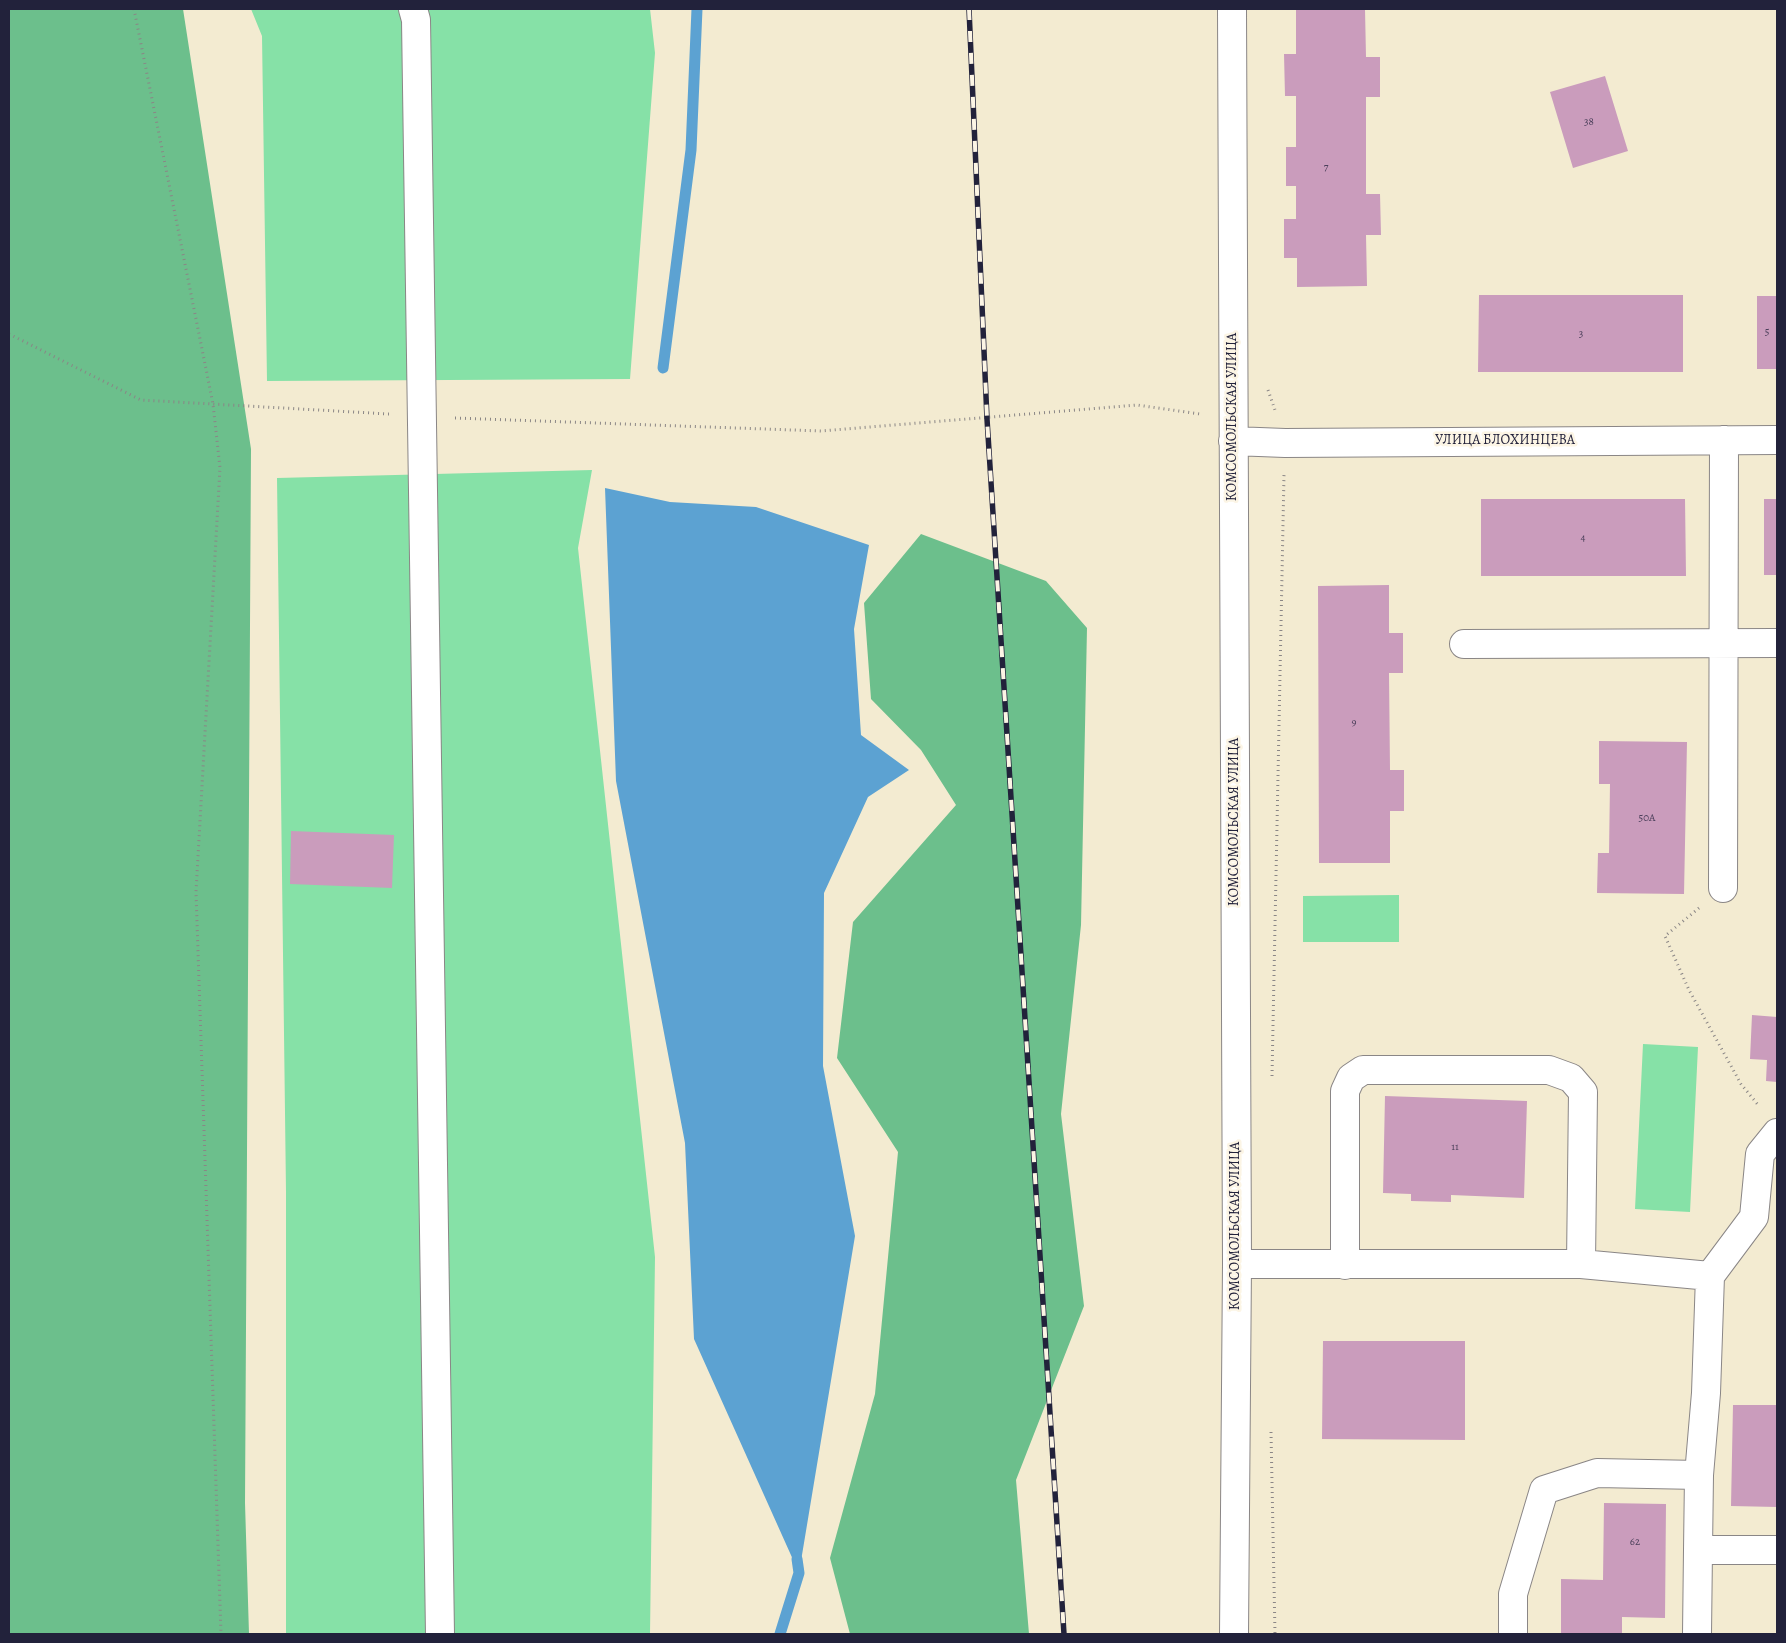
<!DOCTYPE html>
<meta charset="utf-8">
<style>
body{margin:0}
#map{position:relative;width:1786px;height:1643px;overflow:hidden;background:#f3ebd1;font-family:Alegreya,serif}
canvas{display:block}
.frame{position:absolute;inset:0;border:10px solid #22223b;pointer-events:none}
</style>
<div id="map">
<canvas width="1786" height="1643"></canvas>
<div class="frame"></div>
</div>
<script>
const g = document.querySelector('canvas').getContext('2d');
g.lineJoin = 'round';
function fillPath(path, color) {
  g.fillStyle = color;
  g.fill(path, 'evenodd');
}
function poly(rows) {
  const path = new Path2D();
  for (const r of rows) {
    path.moveTo(r[0], r[1]);
    for (let i = 2; i < r.length; i += 2) path.lineTo(r[i], r[i + 1]);
  }
  return path;
}
function strokePath(path, color, width, dash) {
  g.strokeStyle = color;
  g.lineWidth = width;
  g.lineCap = dash ? 'butt' : 'round';
  g.setLineDash(dash || []);
  g.stroke(path);
}
function label(font, color, halo, rows, align = 'center') {
  g.font = font + ' Alegreya,serif';
  g.lineWidth = 5;
  g.setLineDash([]);
  g.textBaseline = 'middle';
  g.strokeStyle = halo;
  g.fillStyle = color;
  for (const [text, x, y, turn = 0] of rows) {
    g.save();
    g.translate(x, y);
    g.rotate((+turn || 0) * Math.PI / 180);
    g.textAlign = isNaN(turn) ? turn : align;
    if (halo) g.strokeText(text, 0, 0);
    g.fillText(text, 0, 0);
    g.restore();
  }
}
fillPath(poly([
 [251,9,650,9,655,53,630,379,267,381,262,36],
 [592,470,578,548,655,1257,650,1634,286,1634,286,1192,277,478],
 [1399,895,1399,942,1303,942,1303,896],
 [1643,1044,1698,1047,1690,1212,1635,1209]
]), '#86e1a7');
fillPath(poly([
 [9,9,183,9,251,449,245,1503,249,1634,9,1634],
 [921,534,1046,581,1087,628,1081,925,1061,1114,1084,1306,1016,1480,1029,1634,850,1634,830,1558,875,1394,898,1152,837,1058,853,922,956,805,921,750,871,699,864,603]
]), '#6cbf8c');
fillPath(poly([
 [605,488,670,502,756,507,869,545,854,629,861,735,909,770,868,797,824,893,823,1066,855,1236,799,1573,694,1339,685,1143,616,781]
]), '#5ca2d2');
strokePath(poly([
 [663,368,691,150,697,9],
 [780,1634,799,1573,797,1559]
]), '#5ca2d2', 11);
fillPath(poly([
 [1296,9,1365,9,1366,57,1380,57,1380,97,1366,97,1366,194,1380,194,1381,235,1366,235,1367,286,1297,287,1297,258,1284,258,1284,219,1296,219,1296,186,1286,186,1286,147,1296,147,1296,96,1285,96,1284,54,1296,54],
 [1605,76,1628,151,1573,168,1550,92],
 [1479,295,1683,295,1683,372,1478,372],
 [1757,296,1777,296,1777,369,1757,369],
 [1481,499,1685,499,1686,576,1481,576],
 [1764,499,1777,499,1777,575,1764,575],
 [1389,585,1389,633,1403,633,1403,673,1389,673,1390,770,1404,770,1404,811,1390,811,1390,863,1319,863,1318,586],
 [1599,741,1687,742,1684,894,1597,893,1598,853,1609,853,1610,784,1599,784],
 [291,831,394,835,392,888,290,884],
 [1752,1015,1777,1017,1777,1082,1766,1081,1767,1060,1750,1059],
 [1385,1096,1527,1101,1524,1198,1451,1195,1451,1202,1411,1201,1411,1194,1383,1193],
 [1323,1341,1465,1341,1465,1440,1322,1439],
 [1733,1405,1777,1405,1777,1507,1731,1506],
 [1604,1503,1666,1504,1665,1618,1622,1617,1622,1634,1561,1634,1561,1579,1603,1580]
]), '#ca9cbc');
const minor = poly([
 [413,9,416,20,440,1634],
 [1232,9,1237,1264,1234,1634],
 [1233,441,1285,443,1777,440],
 [1464,644,1777,643],
 [1723,888,1724,440],
 [1237,1264,1581,1264,1710,1276],
 [1345,1265,1345,1091,1351,1078,1363,1070,1549,1070,1571,1078,1583,1092,1581,1264],
 [1698,1550,1699,1475],
 [1513,1634,1513,1594,1544,1490,1597,1473,1699,1475,1706,1393,1710,1276,1754,1217,1760,1154,1777,1133],
 [1697,1634,1698,1550,1777,1550]
]);
strokePath(minor, '#8a8686', 30);
strokePath(poly([
 [134,9,213,404,220,468,196,892,221,1634],
 [9,334,141,400,389,414],
 [1268,390,1275,410],
 [455,418,821,431,1137,405,1200,414],
 [1699,908,1665,936,1689,990,1741,1084,1759,1106],
 [1272,1076,1284,475],
 [1271,1432,1275,1634]
]), '#8a8686', 3, [1, 4]);
strokePath(minor, '#fff', 28);
const rail = poly([
 [969,9,987,419,1064,1634]
]);
strokePath(rail, '#22223b', 5.5);
strokePath(rail, '#fcf5e5', 4, [11]);
label('11px', '#4c405b', null, [
 ["38",1589,122],
 ["7",1326,167],
 ["5",1767,332],
 ["3",1581,334],
 ["4",1583,538],
 ["9",1354,722],
 ["50А",1647,818],
 ["11",1455,1147],
 ["62",1635,1542]
]);
label('14px', '#22223b', '#fcf5e5', [
 ["КОМСОМОЛЬСКАЯ УЛИЦА",1233,417,-90],
 ["УЛИЦА БЛОХИНЦЕВА",1505,441],
 ["КОМСОМОЛЬСКАЯ УЛИЦА",1235,822,-90],
 ["КОМСОМОЛЬСКАЯ УЛИЦА",1236,1226,-90]
]);
</script>
